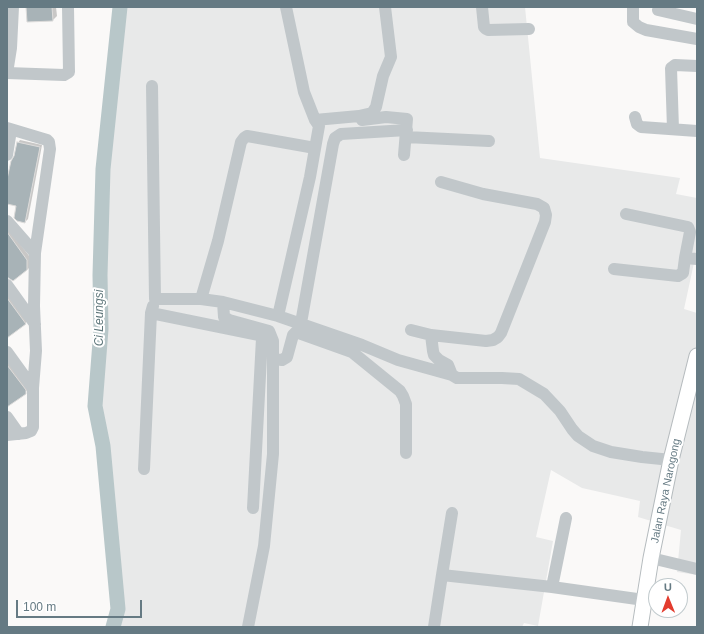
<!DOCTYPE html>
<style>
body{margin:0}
#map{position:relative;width:704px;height:634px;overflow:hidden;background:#faf9f8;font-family:Arial,sans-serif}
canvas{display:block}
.frame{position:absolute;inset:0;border:8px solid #657a83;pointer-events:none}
.north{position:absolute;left:648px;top:578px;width:40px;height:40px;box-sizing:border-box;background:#fff;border:1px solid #c1cacd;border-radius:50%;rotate:359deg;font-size:11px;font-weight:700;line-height:16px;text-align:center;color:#657a83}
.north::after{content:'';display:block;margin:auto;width:14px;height:18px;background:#e33c2e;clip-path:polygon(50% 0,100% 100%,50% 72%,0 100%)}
.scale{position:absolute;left:16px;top:600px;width:126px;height:18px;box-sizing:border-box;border:2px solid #657a83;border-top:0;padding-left:5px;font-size:12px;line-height:14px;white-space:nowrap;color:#657a83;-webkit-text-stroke:3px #fff;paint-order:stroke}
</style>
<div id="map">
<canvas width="704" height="634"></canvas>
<div class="frame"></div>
<div class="north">U</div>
<div class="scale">100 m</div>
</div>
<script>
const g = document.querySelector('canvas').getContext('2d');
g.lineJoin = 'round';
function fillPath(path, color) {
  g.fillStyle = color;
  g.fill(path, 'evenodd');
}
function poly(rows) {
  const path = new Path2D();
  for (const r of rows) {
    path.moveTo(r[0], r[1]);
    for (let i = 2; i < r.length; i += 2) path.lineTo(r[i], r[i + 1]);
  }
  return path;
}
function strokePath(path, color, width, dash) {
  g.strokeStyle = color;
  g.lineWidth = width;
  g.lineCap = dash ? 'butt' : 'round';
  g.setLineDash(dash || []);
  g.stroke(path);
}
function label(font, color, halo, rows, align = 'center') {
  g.font = font + ' Arial,sans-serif';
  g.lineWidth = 4;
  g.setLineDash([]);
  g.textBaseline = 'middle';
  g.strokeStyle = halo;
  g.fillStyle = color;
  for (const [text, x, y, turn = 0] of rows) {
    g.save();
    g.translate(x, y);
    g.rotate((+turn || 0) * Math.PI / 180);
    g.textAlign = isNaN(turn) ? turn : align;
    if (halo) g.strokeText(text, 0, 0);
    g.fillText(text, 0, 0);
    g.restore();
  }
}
fillPath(poly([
 [120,7,525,7,540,158,680,178,676,194,697,198,697,249,684,309,697,313,697,575,677,572,681,530,638,517,640,501,582,488,551,470,536,537,553,541,538,626,524,623,522,627,113,627,118,609,110,524,95,406,101,328,102,210,111,90]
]), '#e8e9e9');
fillPath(poly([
 [27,7,56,7,57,16,53,20],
 [20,140,42,145,28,219,25,222,17,205,7,203,7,185,15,157,18,143],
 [7,227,30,257,30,267,27,270,7,277],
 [7,292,28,321,7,337],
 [7,359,28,390,7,403]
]), '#0003');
strokePath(poly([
 [113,627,118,609,103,446,95,406,101,329,100,275,103,169,120,7]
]), '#b8c7c9', 15);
const building = poly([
 [26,7,52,7,53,21,27,22,26,7],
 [17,142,40,147,25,223,17,221,14,218,16,206,7,204,7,179,11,161,14,156,17,142],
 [7,232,27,260,27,270,13,281,7,277,7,232],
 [7,298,26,324,7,338,7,298],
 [7,365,26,390,26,394,7,407,7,365]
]);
fillPath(building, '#a8b3b7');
strokePath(building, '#dcdbda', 1);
const major = poly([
 [640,627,651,558,671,460,697,356]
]);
strokePath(major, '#b5bbbe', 17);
strokePath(poly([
 [482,7,484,27,486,29,488,30,529,29],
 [633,7,633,22,639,27,646,30,697,39],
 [658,10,697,19],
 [7,73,64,75,69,72,68,7],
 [7,73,11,48,13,7],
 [152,86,155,299,201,299,223,302,278,316,362,345,398,360,452,375,457,378,502,378,519,379,544,394,560,411,572,429,578,436,593,446,611,452,642,457,671,460],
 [635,117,637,124,641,127,697,131],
 [315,120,359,116,372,113,376,107,383,76,391,57,385,7],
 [362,120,386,117,407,119,404,155],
 [7,128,47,140,49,142,50,149,35,253,34,306,36,351,33,388,33,427,31,431,26,433,7,435],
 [673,129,671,68,675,65,697,66],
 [406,137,489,141],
 [7,155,11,130],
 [626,214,688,227,690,232,685,258,697,259],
 [7,221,35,253],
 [614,269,678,276,683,273,685,258],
 [7,285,35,324],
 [201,299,218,241,241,142,244,138,247,136,253,137,315,148],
 [223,302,224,317,229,320,269,331,273,341,273,454,264,546,248,627],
 [151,313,259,335,262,338,253,508],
 [278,316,310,177,319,126,315,120,304,92,286,7],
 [301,323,333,144,335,138,341,134,407,130],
 [411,330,431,335,433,351,434,355,439,360,448,365,452,375],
 [431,335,486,341,493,340,498,337,501,333,545,222,546,215,544,208,537,204,483,194,441,182],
 [7,352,33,388],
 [274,359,282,360,287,357,293,335,296,332,352,352,400,391,403,396,406,404,406,453],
 [7,417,19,434],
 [144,469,151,313,153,306],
 [651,558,697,569],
 [442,575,452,513],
 [552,587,566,518],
 [434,627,442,575,552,587,644,600]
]), '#c1c7ca', 12);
strokePath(major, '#fff', 15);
label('11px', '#657a83', '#fff', [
 ["Jalan Raya Narogong",666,491,-78]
]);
label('italic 12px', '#60787c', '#fff', [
 ["Ci Leungsi",100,318,-90]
]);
</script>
